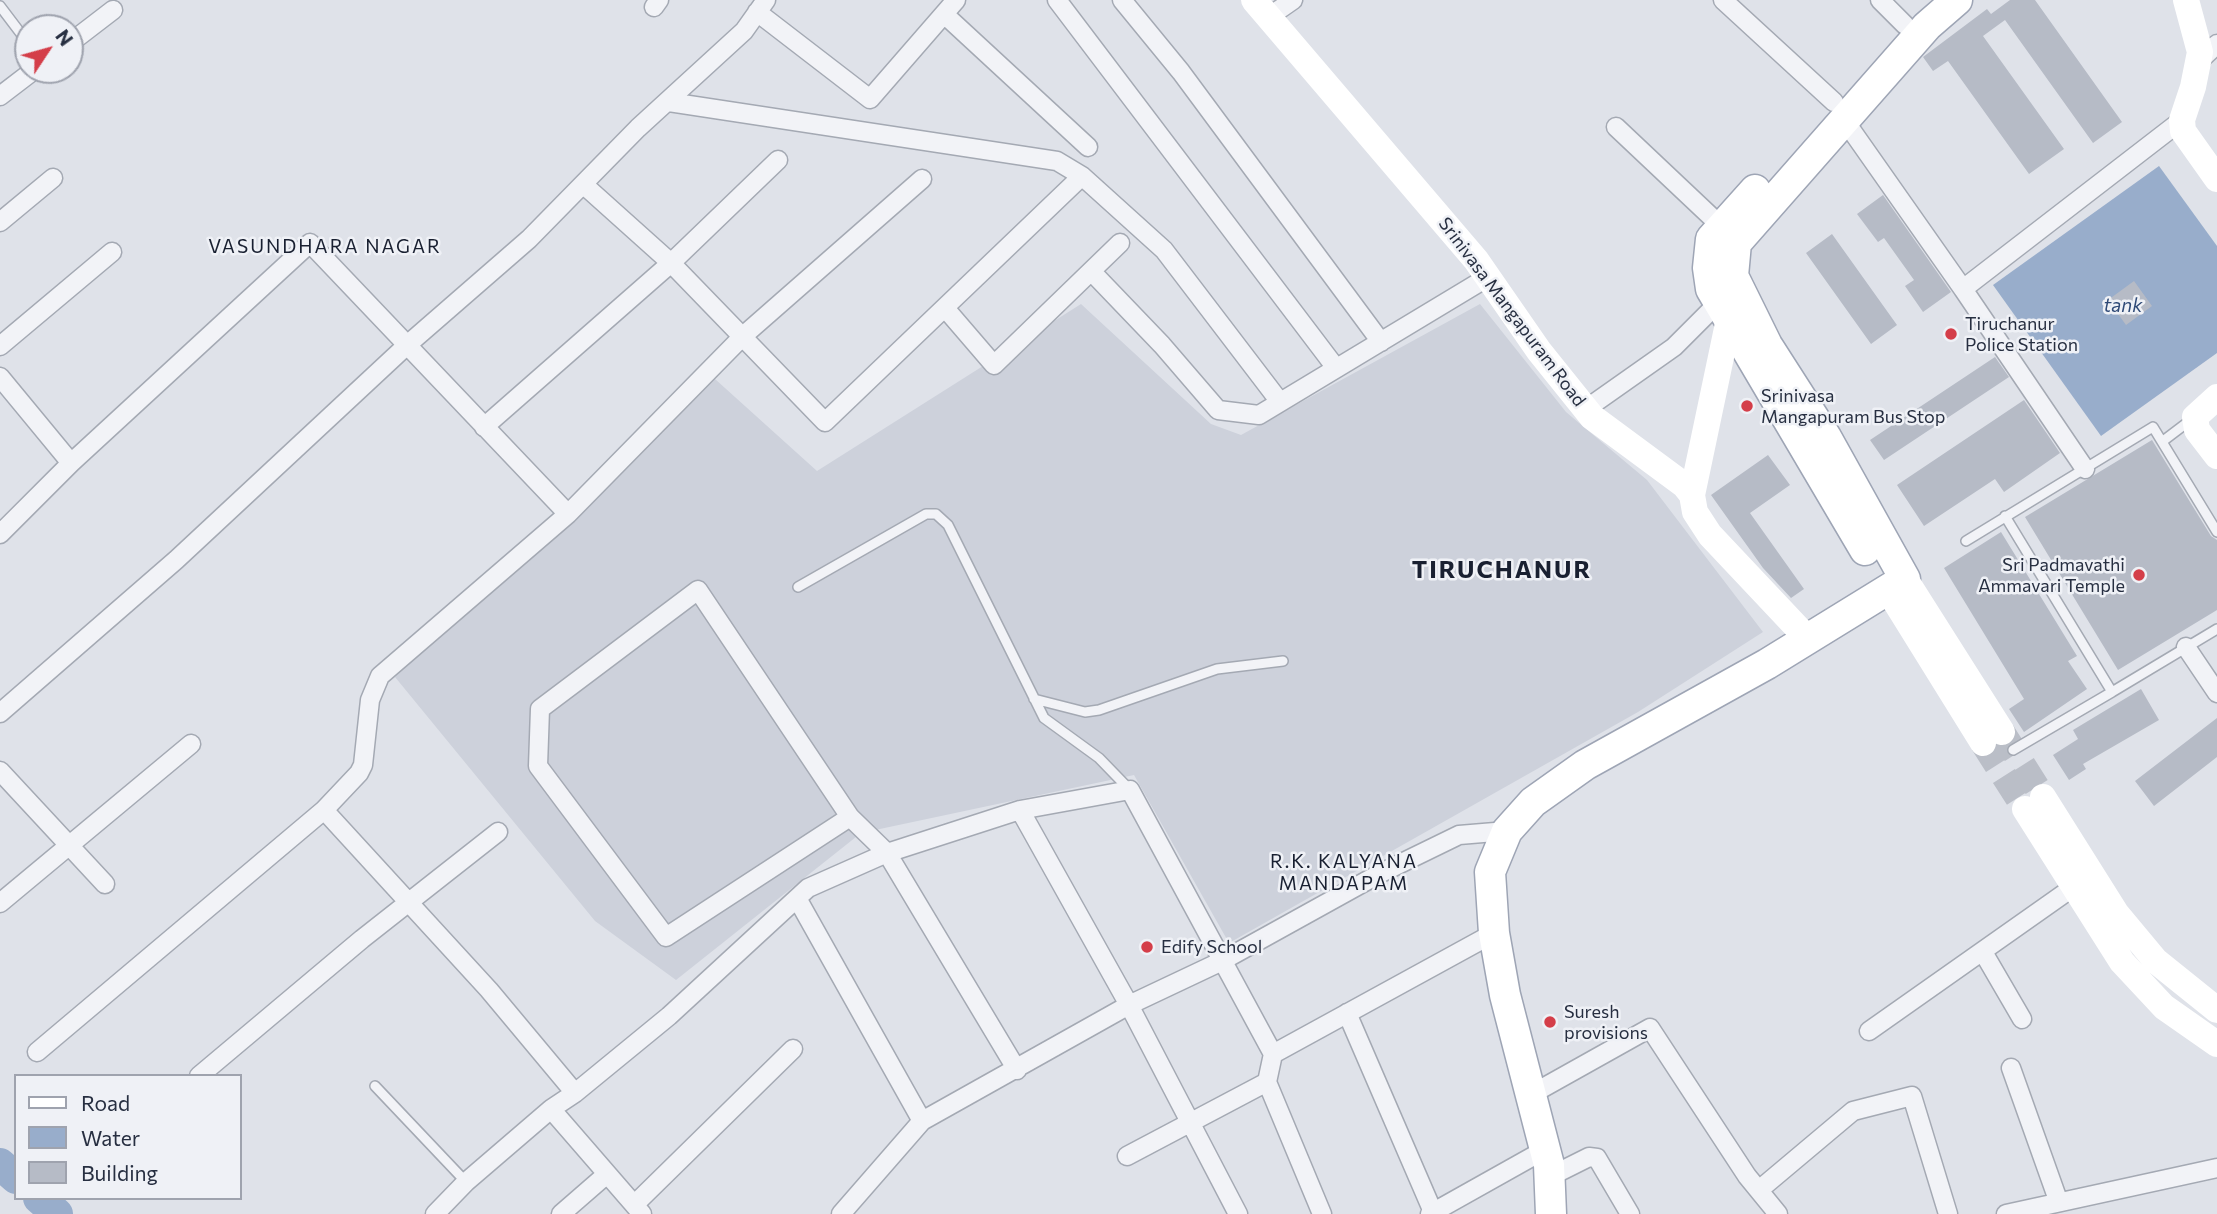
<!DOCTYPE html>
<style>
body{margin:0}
#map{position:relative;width:2217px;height:1214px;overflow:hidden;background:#dfe2e9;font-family:Commissioner,sans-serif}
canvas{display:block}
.legend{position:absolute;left:14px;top:1074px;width:228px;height:126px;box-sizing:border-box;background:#eff1f6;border:2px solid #9fa3ae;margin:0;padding:9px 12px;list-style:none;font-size:21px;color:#272f41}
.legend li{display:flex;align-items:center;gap:14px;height:35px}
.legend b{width:35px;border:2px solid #9fa3ae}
.north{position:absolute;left:14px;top:14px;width:70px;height:70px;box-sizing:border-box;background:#eff1f6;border:2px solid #9fa3ae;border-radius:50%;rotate:54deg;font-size:19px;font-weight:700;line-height:28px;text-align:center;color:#272f41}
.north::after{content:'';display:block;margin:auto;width:24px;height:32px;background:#d43e49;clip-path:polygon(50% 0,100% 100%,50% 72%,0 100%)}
</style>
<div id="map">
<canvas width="2217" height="1214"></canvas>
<ul class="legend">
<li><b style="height:9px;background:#fff"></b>Road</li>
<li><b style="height:19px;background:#98adcb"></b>Water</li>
<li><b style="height:19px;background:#b6bbc6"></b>Building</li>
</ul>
<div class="north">N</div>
</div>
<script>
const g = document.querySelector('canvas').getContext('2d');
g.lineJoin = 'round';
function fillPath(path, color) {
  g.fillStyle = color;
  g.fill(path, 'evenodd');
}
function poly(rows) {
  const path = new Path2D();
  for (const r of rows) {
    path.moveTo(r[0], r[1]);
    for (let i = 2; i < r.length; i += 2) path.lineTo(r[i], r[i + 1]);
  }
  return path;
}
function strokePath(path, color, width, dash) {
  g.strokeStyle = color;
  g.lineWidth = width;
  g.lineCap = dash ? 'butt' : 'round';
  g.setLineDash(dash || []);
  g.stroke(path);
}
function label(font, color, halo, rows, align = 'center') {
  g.font = font + ' Commissioner,sans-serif';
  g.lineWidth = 5;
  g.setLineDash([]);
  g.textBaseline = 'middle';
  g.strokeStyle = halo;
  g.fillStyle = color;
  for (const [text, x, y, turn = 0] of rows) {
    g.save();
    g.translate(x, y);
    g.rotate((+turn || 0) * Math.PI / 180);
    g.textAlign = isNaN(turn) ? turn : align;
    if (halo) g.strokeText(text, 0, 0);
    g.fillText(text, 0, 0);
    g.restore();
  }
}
fillPath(poly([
 [1081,304,1211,424,1241,435,1480,304,1566,412,1647,480,1763,632,1638,712,1229,943,1134,775,861,833,676,980,595,921,395,677,715,379,817,471]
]), '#cdd1db');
fillPath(poly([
 [2159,166,2217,246,2217,353,2101,436,1993,285]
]), '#98adcb');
strokePath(poly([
 [0,1164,16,1178],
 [39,1198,57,1214]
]), '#98adcb', 32);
fillPath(poly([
 [2010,0,2035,0,2122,122,2093,143,2005,20,1983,36,2064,149,2029,174,1948,61,1933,71,1923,57,1987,9,1991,14],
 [1883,195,1951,292,1923,312,1905,286,1914,280,1884,238,1878,242,1857,214],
 [1832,234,1897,325,1871,344,1806,253],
 [2134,281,2152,306,2126,325,2108,300],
 [1995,357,2009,377,1884,460,1870,440],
 [2024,400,2060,453,2004,492,1995,479,1924,526,1897,485],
 [2152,440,2211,536,2217,540,2217,610,2118,670,2025,517],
 [1768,455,1790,485,1750,513,1804,589,1791,598,1763,568,1711,495],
 [2001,532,2077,656,2068,661,2087,689,2024,732,2009,709,2024,699,1944,568],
 [2141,689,2159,720,2083,764,2086,769,2069,780,2053,755,2078,739,2073,730],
 [2217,718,2217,757,2154,806,2135,781]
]), '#b6bbc6');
strokePath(poly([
 [2002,732,2043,797],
 [1983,743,2025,809]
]), '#babec7', 26, [26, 13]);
const lane = poly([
 [0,6,28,43],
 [2163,441,2192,419],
 [2005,516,2112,692,2217,629],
 [1966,541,2153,427,2217,532],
 [798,587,926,514,936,514,948,525,1044,718,1099,758,1130,790],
 [1034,699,1085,712,1099,710,1217,669,1283,661],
 [2013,750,2112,692],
 [375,1086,466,1182]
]);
const street = poly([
 [1057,0,1336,368],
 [1122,0,1181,72,1381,342],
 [1723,0,1834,102],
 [1880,0,1905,25],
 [654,7,659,0],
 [757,12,870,99,956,0],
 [944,14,1088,147],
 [1270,16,1293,0],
 [70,43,113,10],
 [2198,62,2217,44],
 [0,96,34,70],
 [669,102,1057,161,1082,176,1164,250,1280,402],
 [1845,121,1963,289],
 [1616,127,1722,227],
 [584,185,671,263,778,160],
 [0,222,53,178],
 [1091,271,1162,345,1218,410,1259,415,1488,277],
 [945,308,994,365,1120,243],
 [0,346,112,252],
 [0,377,71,463],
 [1586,409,1674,347,1719,302],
 [484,427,671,263,825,422,1082,176],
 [2085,469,1963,289,2182,120],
 [0,534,71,463,310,243,568,514],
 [2186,647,2217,693],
 [0,713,176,560,406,346,529,239,638,128,744,31,766,0],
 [0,771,105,884],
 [324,810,489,990,575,1093,551,1109,642,1214],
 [1020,810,1129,1005,1238,1214],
 [850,817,698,590,540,709,538,766,666,937,850,817,887,853,1017,1070],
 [798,900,922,1121],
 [0,903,191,744],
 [1983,952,2022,1019],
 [1347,1013,1433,1212],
 [1869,1031,2072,888],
 [37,1052,324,810,359,773,363,765,370,700,380,676,568,514,743,336,922,179],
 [2011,1068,2058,1200],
 [199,1076,362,939,498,832],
 [1267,1082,1322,1214],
 [575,1093,669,1016,808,888,887,853,1020,810,1130,790,1273,1054,1494,933],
 [1532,1094,1650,1028,1747,1176,1778,1214],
 [1127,1156,1267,1082,1273,1054],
 [1551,1176,1589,1157,1597,1158,1630,1214],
 [1759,1190,1853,1111,1912,1096,1948,1214],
 [634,1205,793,1049],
 [435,1214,466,1182,551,1109],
 [561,1214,607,1174],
 [841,1214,922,1121,1129,1005,1220,962,1379,874,1459,835,1507,831],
 [1430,1214,1546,1149],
 [2006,1214,2217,1168]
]);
const primary = poly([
 [1755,190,1711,239,1708,268,1711,289,1865,550],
 [1551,1214,1549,1165,1505,995,1494,933,1490,872,1507,831,1533,802,1585,765,1767,664,1905,579,1826,437,1767,345,1733,276,1736,243,1927,26,1957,0]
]);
strokePath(lane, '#a4a9b3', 12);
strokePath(street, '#a4a9b3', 21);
strokePath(primary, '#9ea5b5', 33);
strokePath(lane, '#f2f3f7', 9);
strokePath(street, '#f2f3f7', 18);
strokePath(poly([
 [1254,0,1476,260,1539,351,1592,417,1684,485,1692,495,1695,512,1710,535,1808,639],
 [2186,0,2200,52,2193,87,2182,120,2183,131,2217,179],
 [2217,397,2195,417,2197,430,2217,456],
 [1692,495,1729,319],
 [1905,579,2002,732],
 [1888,590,1983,743],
 [2043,797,2116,913,2156,961,2217,1010],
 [2025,809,2122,962,2164,1007,2217,1044]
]), '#fff', 26);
strokePath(primary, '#fff', 30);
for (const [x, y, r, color] of [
 [1951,334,7,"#d43e49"],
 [1747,406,7,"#d43e49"],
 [2139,575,7,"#d43e49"],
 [1147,947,7,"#d43e49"],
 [1550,1022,7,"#d43e49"]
]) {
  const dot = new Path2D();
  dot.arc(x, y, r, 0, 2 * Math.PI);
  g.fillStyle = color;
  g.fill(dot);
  strokePath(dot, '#eff1f6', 2.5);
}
label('18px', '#272f41', '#eff1f6', [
 ["Srinivasa Mangapuram Road",1512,312,53]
]);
label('18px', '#272f41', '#eff1f6', [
 ["Tiruchanur",1965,324],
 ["Police Station",1965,345],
 ["Srinivasa",1761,396],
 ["Mangapuram Bus Stop",1761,417],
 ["Sri Padmavathi",2125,565,"right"],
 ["Ammavari Temple",2125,586,"right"],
 ["Edify School",1161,947],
 ["Suresh",1564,1012],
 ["provisions",1564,1033]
], 'left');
g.letterSpacing = '2px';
label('19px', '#192031', '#eff1f6', [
 ["VASUNDHARA NAGAR",325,247],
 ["R.K. KALYANA",1344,862],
 ["MANDAPAM",1344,884]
]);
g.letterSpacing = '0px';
label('italic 19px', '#2f4a77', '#eff1f6', [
 ["tank",2123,306]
]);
g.letterSpacing = '2px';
label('bold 24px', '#192031', '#eff1f6', [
 ["TIRUCHANUR",1502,570]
]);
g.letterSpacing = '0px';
</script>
